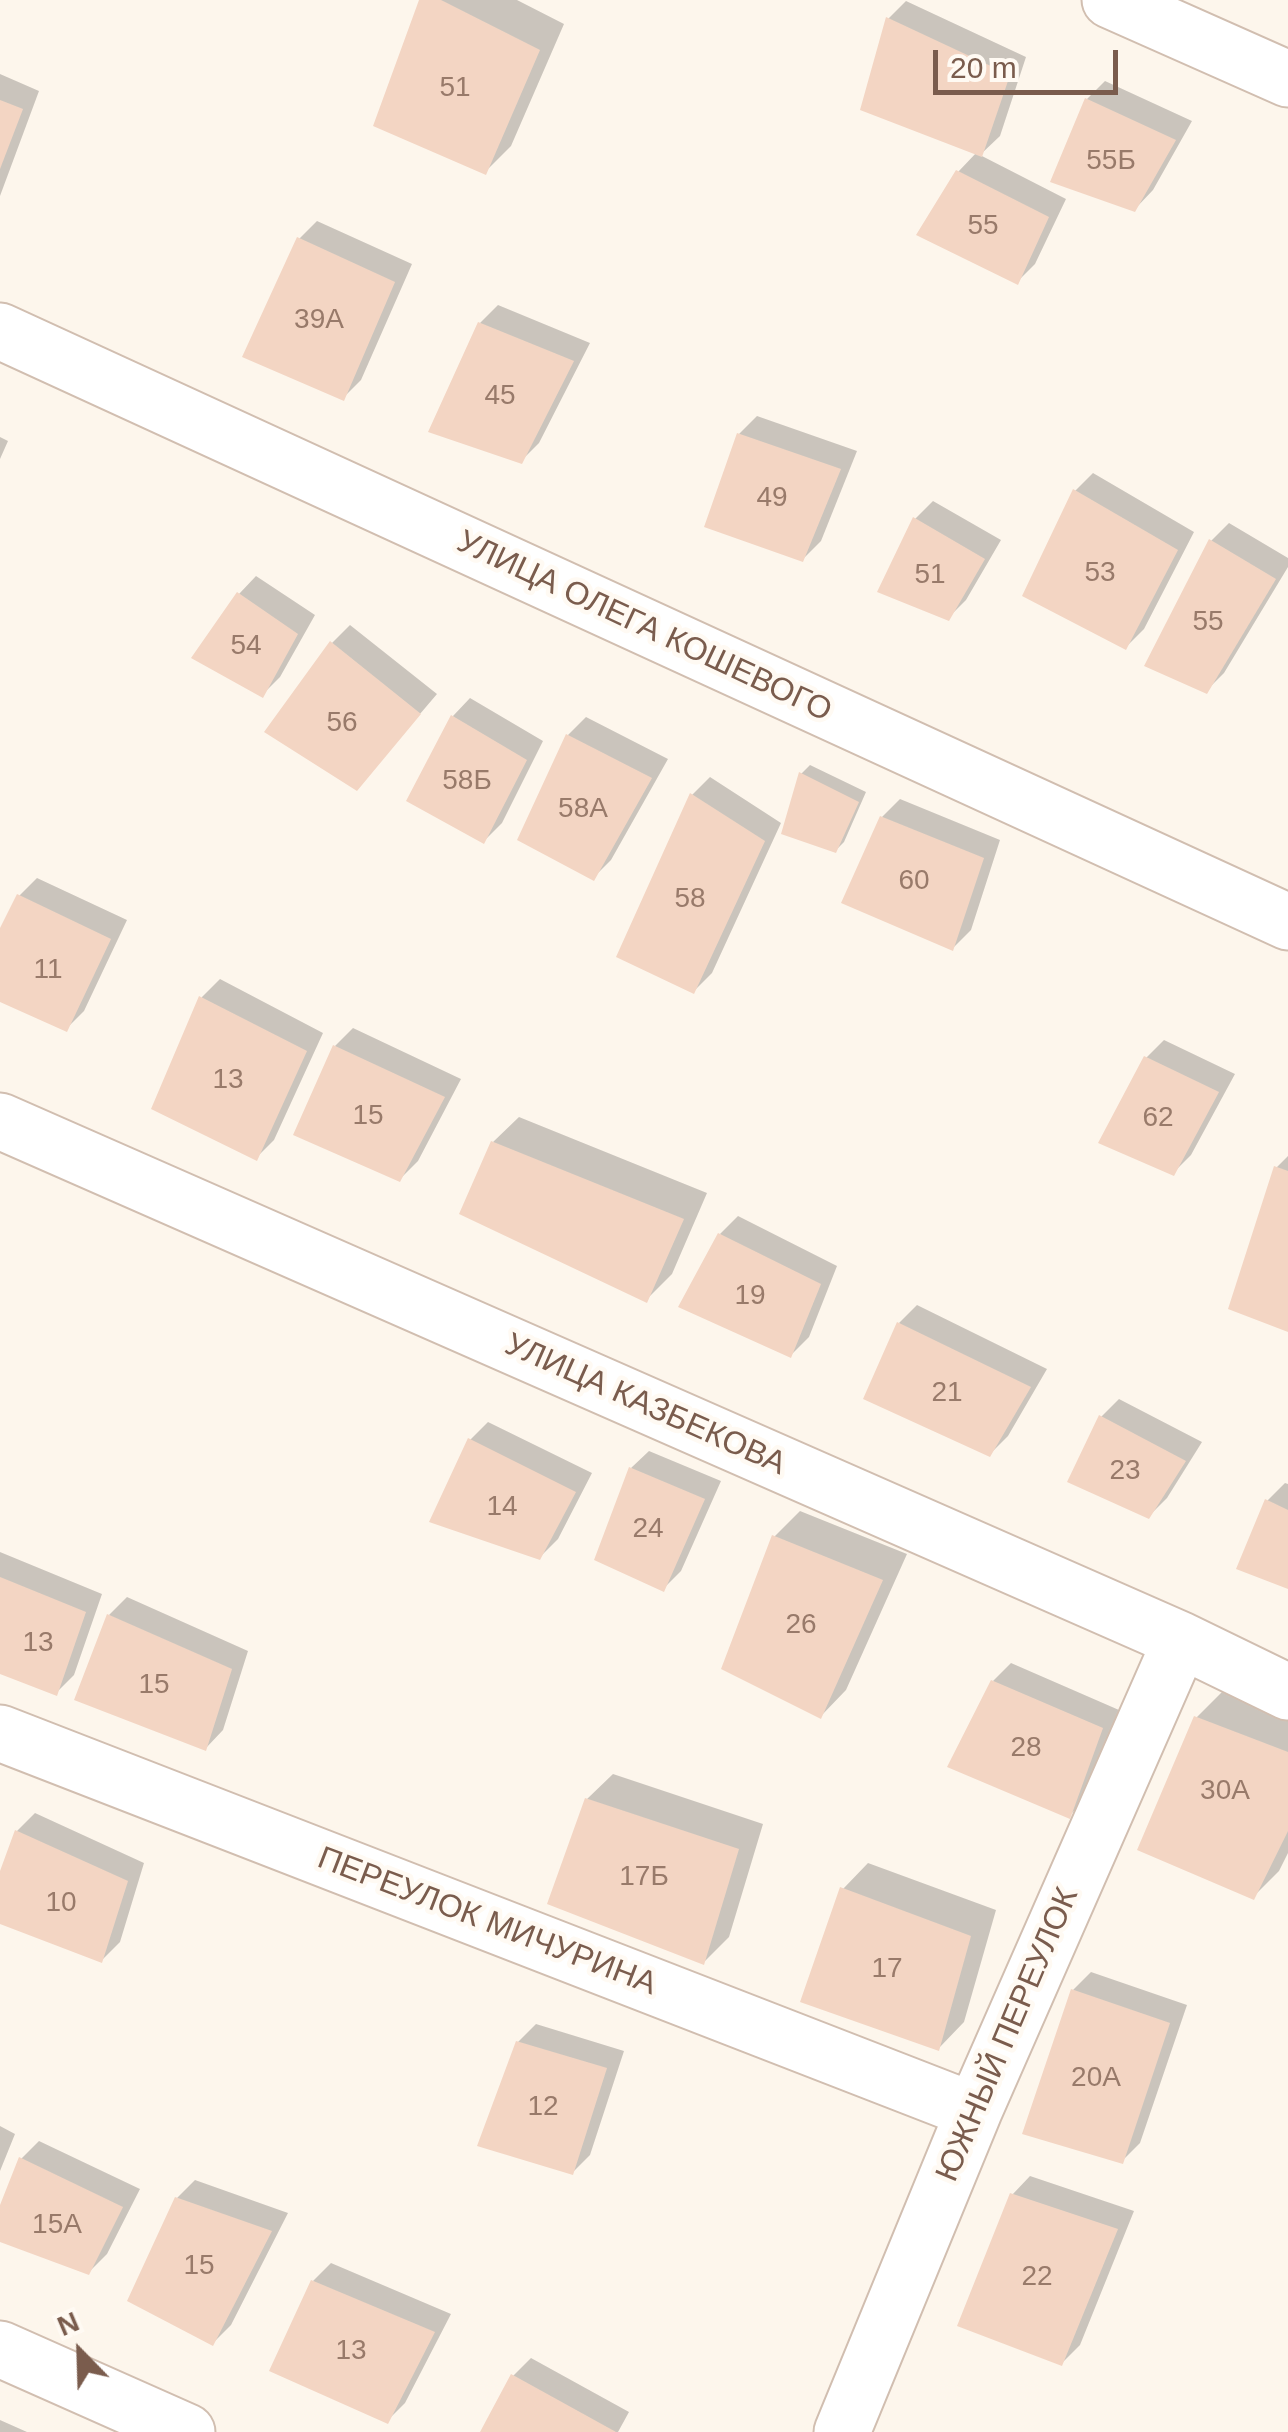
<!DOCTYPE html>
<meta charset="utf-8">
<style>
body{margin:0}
#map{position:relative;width:1288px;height:2432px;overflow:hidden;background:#fdf6ec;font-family:Arial,sans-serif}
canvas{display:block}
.north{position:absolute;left:30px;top:2302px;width:100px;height:100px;-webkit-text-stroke:8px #fffaf3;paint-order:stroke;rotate:337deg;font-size:28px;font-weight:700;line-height:40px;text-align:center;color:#7a5c4d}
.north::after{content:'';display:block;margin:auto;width:35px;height:45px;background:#7a5c4d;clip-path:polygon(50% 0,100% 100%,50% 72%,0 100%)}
.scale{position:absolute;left:933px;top:50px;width:185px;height:45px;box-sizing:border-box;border:5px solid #7a5c4d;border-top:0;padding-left:12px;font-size:30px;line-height:35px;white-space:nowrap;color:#7a5c4d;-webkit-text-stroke:8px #fffaf3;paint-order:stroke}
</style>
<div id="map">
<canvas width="1288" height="2432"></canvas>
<div class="north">N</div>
<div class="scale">20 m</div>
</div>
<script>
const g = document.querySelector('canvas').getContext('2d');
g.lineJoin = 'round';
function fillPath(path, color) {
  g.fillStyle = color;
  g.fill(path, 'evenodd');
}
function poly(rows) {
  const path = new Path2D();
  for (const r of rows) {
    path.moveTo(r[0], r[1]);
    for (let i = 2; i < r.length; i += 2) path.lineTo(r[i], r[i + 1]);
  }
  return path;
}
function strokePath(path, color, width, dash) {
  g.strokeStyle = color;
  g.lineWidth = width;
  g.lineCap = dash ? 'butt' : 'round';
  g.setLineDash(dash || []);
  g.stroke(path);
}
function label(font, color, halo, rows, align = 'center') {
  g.font = font + ' Arial,sans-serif';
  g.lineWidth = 9;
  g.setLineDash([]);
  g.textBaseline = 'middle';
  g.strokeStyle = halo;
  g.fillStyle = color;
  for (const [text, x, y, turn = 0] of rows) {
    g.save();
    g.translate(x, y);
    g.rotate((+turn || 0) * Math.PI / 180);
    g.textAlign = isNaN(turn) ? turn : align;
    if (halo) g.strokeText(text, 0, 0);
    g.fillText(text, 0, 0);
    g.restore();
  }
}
fillPath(poly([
 [422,0,517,0,564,24,511,146,485,172],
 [906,1,1026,57,1000,136,980,155,1066,199,1035,264,1017,282,958,172,977,152,888,19],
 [0,74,39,91,0,196],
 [1105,81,1192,121,1153,190,1135,209,1087,99],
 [317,221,412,264,361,380,343,398,299,239],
 [498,305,590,343,539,443,521,461,480,323],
 [757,416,857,451,821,541,803,559,739,434],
 [0,437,8,441,0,459],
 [1093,473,1194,532,1144,629,1126,647,1075,491],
 [933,501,1001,540,966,600,948,618,915,519],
 [1229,523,1288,558,1288,567,1224,673,1206,691,1211,541],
 [256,576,315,615,280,677,262,695,239,594],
 [350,625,437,694,357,788,332,643],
 [470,698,543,741,502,823,484,841,453,716],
 [586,717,668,759,611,860,593,878,568,735],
 [810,765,866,792,844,842,835,851,801,774],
 [710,777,781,823,712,973,694,991,692,795],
 [900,799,1000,840,971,930,953,948,882,817],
 [37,878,127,920,84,1011,66,1029,0,999,0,934,19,896],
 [220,979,323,1033,274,1140,256,1158,155,1108,202,997],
 [353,1028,461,1079,418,1161,400,1179,335,1046],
 [1164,1040,1235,1074,1191,1155,1173,1173,1146,1058],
 [519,1117,707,1193,672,1274,646,1300,493,1142],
 [1288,1156,1288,1330,1276,1168],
 [738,1216,837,1266,809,1337,791,1355,720,1234],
 [917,1305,1047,1369,1008,1436,990,1454,899,1323],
 [1119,1399,1202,1442,1167,1498,1149,1516,1101,1417],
 [488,1422,592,1473,558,1539,540,1557,470,1440],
 [649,1451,721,1481,681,1571,663,1589,631,1468],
 [1285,1483,1288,1484,1288,1586,1267,1501],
 [800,1511,907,1554,846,1690,821,1716,774,1537],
 [0,1552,102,1594,74,1675,56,1693,0,1671],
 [127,1597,248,1651,223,1730,206,1748,109,1615],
 [1011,1663,1119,1710,1087,1798,1069,1816,993,1681],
 [1222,1692,1288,1717,1288,1853,1279,1871,1253,1897,1196,1718],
 [613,1774,763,1824,729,1937,703,1963,587,1799],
 [35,1813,144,1863,120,1942,102,1960,0,1922,0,1878,17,1831],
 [868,1863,996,1910,964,2022,939,2048,843,1889],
 [1091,1972,1187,2005,1140,2143,1122,2161,1073,1990],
 [536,2024,624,2051,590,2155,572,2173,518,2042],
 [0,2126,15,2134,0,2171],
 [39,2141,140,2189,107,2254,89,2272,0,2239,0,2212,21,2159],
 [1030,2176,1134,2211,1080,2345,1062,2363,1012,2195],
 [195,2180,288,2213,231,2325,213,2343,177,2198],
 [331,2263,451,2314,405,2403,387,2421,313,2281],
 [531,2358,629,2412,618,2432,483,2432,513,2376],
 [0,2420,27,2432,0,2432]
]), '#0003');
fillPath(poly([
 [419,0,441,0,540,50,486,175,373,126],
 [886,17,1010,75,982,157,860,110],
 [1085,98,1176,140,1135,212,1050,182],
 [0,100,23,109,0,169],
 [956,170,1049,217,1018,285,916,235],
 [297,237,395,282,344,401,242,357],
 [478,322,574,361,522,464,428,432],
 [737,433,841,469,803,562,704,527],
 [1073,489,1178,550,1126,650,1022,596],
 [913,517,985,559,949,621,877,592],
 [1209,539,1276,579,1207,694,1144,666],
 [237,592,298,634,263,698,191,658],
 [330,641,421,714,357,791,264,732],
 [451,715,527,760,484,844,406,801],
 [566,734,652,778,594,881,517,840],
 [799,772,859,802,836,853,781,834],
 [690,793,765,841,694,994,616,957],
 [880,816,984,858,953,951,841,903],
 [17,894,111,939,67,1032,0,1002,0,928],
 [199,996,307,1051,257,1161,151,1109],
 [333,1045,445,1097,400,1182,293,1135],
 [1144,1056,1219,1092,1174,1176,1098,1143],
 [491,1141,684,1219,647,1303,459,1214],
 [1274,1166,1288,1171,1288,1332,1228,1309],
 [718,1233,821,1284,791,1358,678,1307],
 [897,1322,1031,1387,990,1457,863,1399],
 [1099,1415,1186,1461,1149,1519,1067,1482],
 [468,1438,576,1492,540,1560,429,1522],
 [629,1467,705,1499,664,1592,594,1560],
 [1265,1499,1288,1510,1288,1589,1236,1569],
 [772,1535,883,1580,821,1719,721,1669],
 [0,1577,86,1612,57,1696,0,1674],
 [107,1614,232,1669,206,1751,74,1700],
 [991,1680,1103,1728,1070,1819,947,1767],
 [1194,1716,1288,1752,1288,1831,1254,1900,1137,1850],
 [585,1798,739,1849,704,1965,547,1904],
 [15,1830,128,1881,102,1963,0,1924,0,1871],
 [840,1887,971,1936,939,2051,800,2002],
 [1071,1989,1170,2023,1123,2164,1022,2134],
 [516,2041,607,2068,573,2175,477,2146],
 [19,2157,123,2207,89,2275,0,2242,0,2205],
 [1010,2193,1118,2229,1062,2366,957,2326],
 [175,2197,272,2231,213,2346,127,2301],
 [311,2280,435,2332,388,2424,269,2371],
 [511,2374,616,2432,480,2432]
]), '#f3d5c3');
const minor = poly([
 [1110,0,1288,79],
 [0,331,1288,922],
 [0,1121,1181,1640,1288,1692],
 [0,1733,974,2111],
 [0,2349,187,2432],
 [842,2432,974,2111,1181,1640]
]);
strokePath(minor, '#d1beb0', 59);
strokePath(minor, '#fff', 55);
label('28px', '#987a6a', null, [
 ["51",455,88],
 ["55Б",1111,161],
 ["55",983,226],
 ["39А",319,320],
 ["45",500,396],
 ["49",772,498],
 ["53",1100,573],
 ["51",930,575],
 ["55",1208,622],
 ["54",246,646],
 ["56",342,723],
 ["58Б",467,781],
 ["58А",583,809],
 ["60",914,881],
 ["58",690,899],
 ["11",48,970],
 ["13",228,1080],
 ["15",368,1116],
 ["62",1158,1118],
 ["19",750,1296],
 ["21",947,1393],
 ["23",1125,1471],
 ["14",502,1507],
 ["24",648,1529],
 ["26",801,1625],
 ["13",38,1643],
 ["15",154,1685],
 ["28",1026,1748],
 ["30А",1225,1791],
 ["17Б",644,1877],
 ["10",61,1903],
 ["17",887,1969],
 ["20А",1096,2078],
 ["12",543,2107],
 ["15А",57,2225],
 ["15",199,2266],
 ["22",1037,2277],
 ["13",351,2351]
]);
label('32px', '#7a5c4d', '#fffaf3', [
 ["УЛИЦА ОЛЕГА КОШЕВОГО",644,627,25],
 ["УЛИЦА КАЗБЕКОВА",645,1405,24],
 ["ПЕРЕУЛОК МИЧУРИНА",487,1922,21],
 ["ЮЖНЫЙ ПЕРЕУЛОК",1008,2035,-67]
]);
</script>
